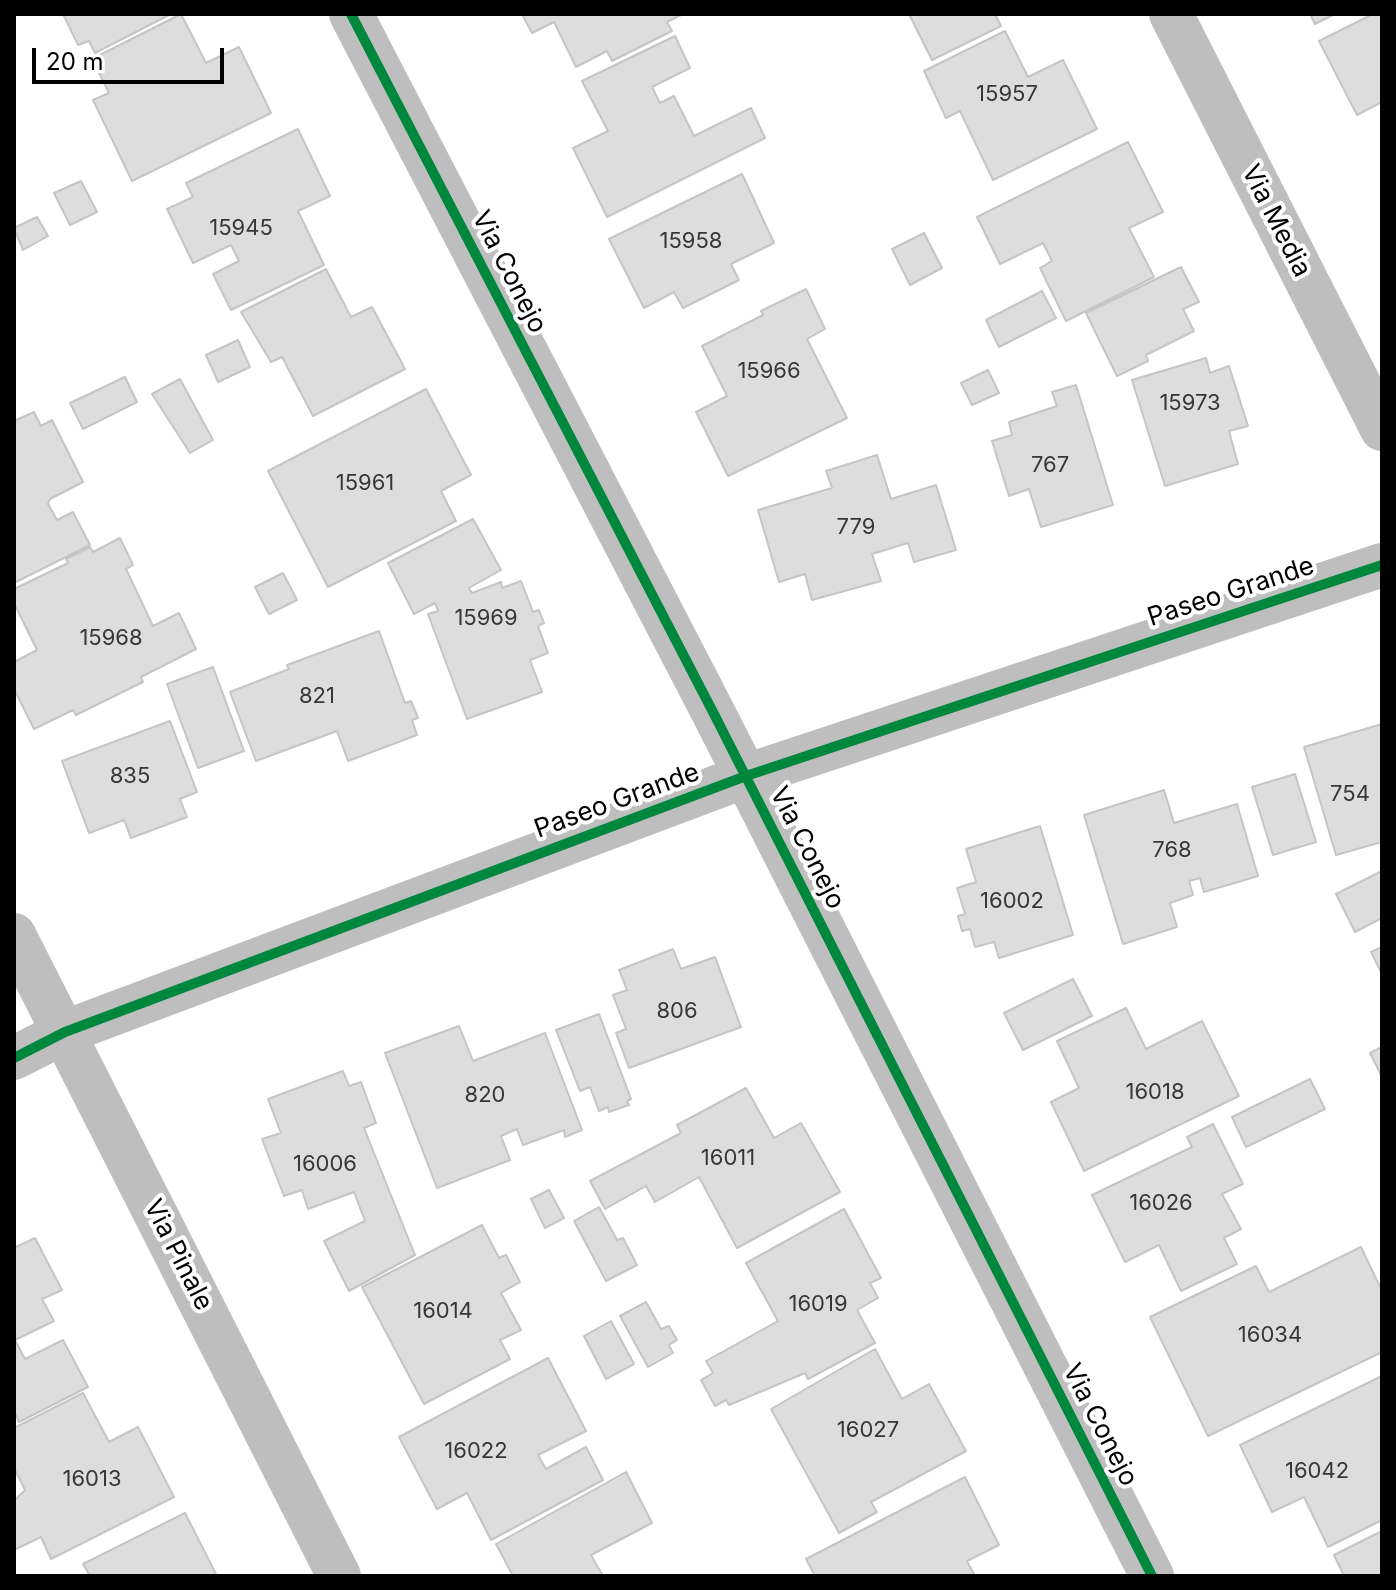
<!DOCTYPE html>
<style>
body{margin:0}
#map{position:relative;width:1396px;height:1590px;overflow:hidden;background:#fff;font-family:Inter,sans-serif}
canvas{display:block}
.frame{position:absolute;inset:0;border:16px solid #000;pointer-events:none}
.scale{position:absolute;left:32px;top:48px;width:192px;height:36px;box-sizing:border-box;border:4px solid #000;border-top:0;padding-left:10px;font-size:24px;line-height:28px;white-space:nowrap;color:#000;-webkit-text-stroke:6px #fff;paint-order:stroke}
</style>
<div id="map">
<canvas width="1396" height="1590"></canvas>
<div class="frame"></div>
<div class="scale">20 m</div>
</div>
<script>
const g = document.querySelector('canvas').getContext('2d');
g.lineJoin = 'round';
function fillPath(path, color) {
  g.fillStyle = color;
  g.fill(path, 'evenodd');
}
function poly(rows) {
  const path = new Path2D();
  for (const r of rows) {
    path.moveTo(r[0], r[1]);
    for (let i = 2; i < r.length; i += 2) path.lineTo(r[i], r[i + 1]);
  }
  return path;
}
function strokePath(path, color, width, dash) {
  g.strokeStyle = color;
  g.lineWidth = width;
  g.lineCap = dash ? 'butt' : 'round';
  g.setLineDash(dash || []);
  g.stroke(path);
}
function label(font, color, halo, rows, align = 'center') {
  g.font = font + ' Inter,sans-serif';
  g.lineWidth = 8;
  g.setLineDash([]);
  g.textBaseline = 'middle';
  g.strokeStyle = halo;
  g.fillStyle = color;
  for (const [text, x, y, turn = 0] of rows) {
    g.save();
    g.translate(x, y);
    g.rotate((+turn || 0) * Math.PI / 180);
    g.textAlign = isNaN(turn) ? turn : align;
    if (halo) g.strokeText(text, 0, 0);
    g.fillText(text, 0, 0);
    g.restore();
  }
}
const building = poly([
 [63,14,171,14,95,53,89,41,78,45,63,14],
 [181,14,206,63,239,47,271,113,132,181,93,100,109,93,92,59,181,14],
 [522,14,683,14,667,22,672,31,612,61,607,51,576,67,554,22,532,33,522,14],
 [909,14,995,14,1001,26,932,60,909,14],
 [1310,14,1335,14,1315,24,1310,14],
 [1373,14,1382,14,1382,102,1357,115,1319,41,1373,14],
 [1005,31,1028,77,1063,60,1097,129,993,180,960,111,946,118,924,71,1005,31],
 [675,36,690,68,652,87,660,103,674,96,694,136,751,108,765,138,607,217,573,148,608,131,582,81,675,36],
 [298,129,330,196,298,211,324,265,231,310,213,274,239,261,231,245,193,263,167,209,193,197,186,183,298,129],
 [1128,142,1163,212,1129,228,1154,277,1066,321,1040,268,1052,261,1043,243,1000,264,977,217,1128,142],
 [742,174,774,243,731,264,739,280,683,308,674,292,644,308,609,239,742,174],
 [81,181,97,212,70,225,54,193,81,181],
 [37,217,48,236,23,250,14,228,37,217],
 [924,233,942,268,910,285,892,249,924,233],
 [1181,267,1199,302,1183,309,1194,331,1146,355,1148,361,1117,376,1086,313,1181,267],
 [326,269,351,317,372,307,405,369,313,416,282,357,271,362,241,312,326,269],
 [806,289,825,329,807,339,847,418,728,476,696,412,727,396,702,346,763,315,761,311,806,289],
 [1042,291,1056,318,999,347,986,320,1042,291],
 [238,340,250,367,218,382,206,355,238,340],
 [1206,358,1210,373,1229,366,1248,426,1229,431,1238,464,1165,486,1132,380,1206,358],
 [988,370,999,393,972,405,961,383,988,370],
 [125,377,137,402,83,429,70,403,125,377],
 [180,379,213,440,190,453,152,394,180,379],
 [1076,385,1113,505,1041,527,1029,489,1009,496,992,441,1012,435,1009,422,1057,406,1052,392,1076,385],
 [426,389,471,475,441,491,456,521,328,587,268,471,426,389],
 [34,412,41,426,52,420,83,482,50,499,48,504,57,520,73,512,90,545,14,583,14,421,34,412],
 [877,455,891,499,936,485,956,550,914,562,908,543,872,554,881,581,812,600,805,574,779,582,758,510,832,488,826,471,877,455],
 [473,519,501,570,469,588,472,593,501,582,502,588,521,581,533,612,539,610,544,623,538,626,548,653,530,660,542,692,467,719,428,614,438,611,435,603,414,614,388,563,473,519],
 [120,538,133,565,126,569,153,626,179,613,196,649,141,677,143,682,76,715,73,710,34,729,14,689,14,662,37,650,14,603,14,589,68,563,66,559,90,547,93,552,120,538],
 [283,573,297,600,269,614,255,587,283,573],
 [379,631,405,703,411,701,418,718,412,720,417,735,348,761,337,731,256,761,230,692,289,669,287,665,379,631],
 [213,667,244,751,198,768,167,684,213,667],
 [170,721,197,792,180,799,187,817,131,838,124,820,89,833,62,761,170,721],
 [1382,724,1382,842,1336,855,1304,747,1382,724],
 [1295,774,1316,842,1273,855,1252,787,1295,774],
 [1164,790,1174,823,1237,804,1258,876,1204,892,1200,878,1189,881,1193,895,1170,903,1177,927,1123,944,1084,815,1164,790],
 [1040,826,1073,935,999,958,994,942,975,947,970,929,962,931,958,916,965,914,957,888,976,882,966,849,1040,826],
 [1382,871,1382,918,1355,932,1336,894,1382,871],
 [1382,947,1382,974,1371,952,1382,947],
 [673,949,681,969,715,957,741,1027,629,1068,616,1033,626,1029,613,995,627,990,619,970,673,949],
 [1073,979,1092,1016,1023,1050,1004,1013,1073,979],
 [1126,1008,1146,1049,1202,1021,1239,1096,1084,1171,1051,1102,1079,1088,1057,1041,1126,1008],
 [599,1014,631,1099,627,1101,629,1105,609,1112,608,1107,599,1111,590,1087,580,1091,556,1030,599,1014],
 [459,1026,473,1061,545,1033,582,1130,565,1137,564,1130,523,1145,517,1129,501,1136,510,1160,437,1188,385,1053,459,1026],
 [1382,1047,1382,1077,1370,1053,1382,1047],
 [343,1071,349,1086,361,1082,376,1123,364,1128,415,1255,349,1291,324,1241,365,1221,354,1192,308,1209,302,1190,284,1196,262,1139,281,1133,268,1099,343,1071],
 [1310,1079,1325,1109,1246,1147,1232,1117,1310,1079],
 [746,1088,774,1138,801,1123,840,1192,737,1248,699,1177,655,1202,646,1186,605,1209,590,1181,681,1133,677,1125,746,1088],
 [1213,1124,1243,1184,1222,1194,1241,1229,1224,1238,1237,1264,1181,1291,1159,1245,1125,1262,1092,1195,1192,1147,1187,1137,1213,1124],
 [549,1190,564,1218,545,1228,531,1199,549,1190],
 [599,1207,617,1240,623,1238,637,1265,606,1281,574,1221,599,1207],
 [844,1209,881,1278,870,1283,878,1298,857,1310,875,1343,808,1379,805,1373,729,1405,726,1400,715,1406,701,1380,713,1373,706,1361,778,1321,746,1263,844,1209],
 [482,1225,499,1258,506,1255,520,1282,501,1293,521,1330,500,1340,510,1359,424,1404,362,1287,482,1225],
 [35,1238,62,1290,42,1299,54,1321,15,1340,25,1359,63,1340,88,1387,19,1422,14,1411,14,1243,16,1247,35,1238],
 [1361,1247,1382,1291,1382,1352,1208,1436,1150,1317,1256,1266,1269,1292,1361,1247],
 [646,1302,661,1329,669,1326,677,1340,669,1345,673,1353,648,1367,620,1316,646,1302],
 [611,1321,634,1364,606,1379,584,1336,611,1321],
 [875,1349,902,1399,929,1384,966,1451,871,1502,877,1512,839,1533,771,1409,875,1349],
 [548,1358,586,1431,538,1455,546,1469,586,1447,603,1480,491,1540,467,1493,437,1509,399,1437,548,1358],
 [1382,1376,1382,1520,1328,1547,1304,1497,1272,1512,1240,1445,1382,1376],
 [83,1393,109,1442,138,1427,174,1497,51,1559,41,1537,14,1550,14,1501,25,1490,14,1468,14,1428,83,1393],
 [626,1472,652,1523,591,1555,603,1576,513,1576,496,1544,626,1472],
 [965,1477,999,1545,967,1561,975,1576,815,1576,806,1559,965,1477],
 [185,1513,217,1576,90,1576,83,1564,185,1513],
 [1382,1531,1382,1576,1344,1576,1334,1555,1382,1531]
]);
fillPath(building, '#ddd');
strokePath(building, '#c5c5c5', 2);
strokePath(poly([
 [351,14,714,714,1152,1576],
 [1171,14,1382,429],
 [14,935,339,1576],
 [14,1058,65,1032,746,776,1382,565]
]), '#bebebe', 44);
strokePath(poly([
 [351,14,714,714,1152,1576],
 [14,1058,65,1032,746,776,1382,565]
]), '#00873e', 10);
label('22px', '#373737', null, [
 ["15957",1007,94],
 ["15945",241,228],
 ["15958",691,241],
 ["15966",769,371],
 ["15973",1190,403],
 ["767",1050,465],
 ["15961",365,483],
 ["779",856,527],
 ["15969",486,618],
 ["15968",111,638],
 ["821",317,696],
 ["835",130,776],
 ["754",1350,794],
 ["768",1172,850],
 ["16002",1012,901],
 ["806",677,1011],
 ["16018",1155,1092],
 ["820",485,1095],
 ["16011",728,1158],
 ["16006",325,1164],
 ["16026",1161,1203],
 ["16019",818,1304],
 ["16014",443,1311],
 ["16034",1270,1335],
 ["16027",868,1430],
 ["16022",476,1451],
 ["16042",1317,1471],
 ["16013",92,1479]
]);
label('26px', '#000', '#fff', [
 ["Via Media",1276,221,63],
 ["Via Conejo",509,272,63],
 ["Paseo Grande",1231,592,-18],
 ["Paseo Grande",617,801,-20],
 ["Via Conejo",807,848,63],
 ["Via Pinale",178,1255,63],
 ["Via Conejo",1100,1425,63]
]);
</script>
